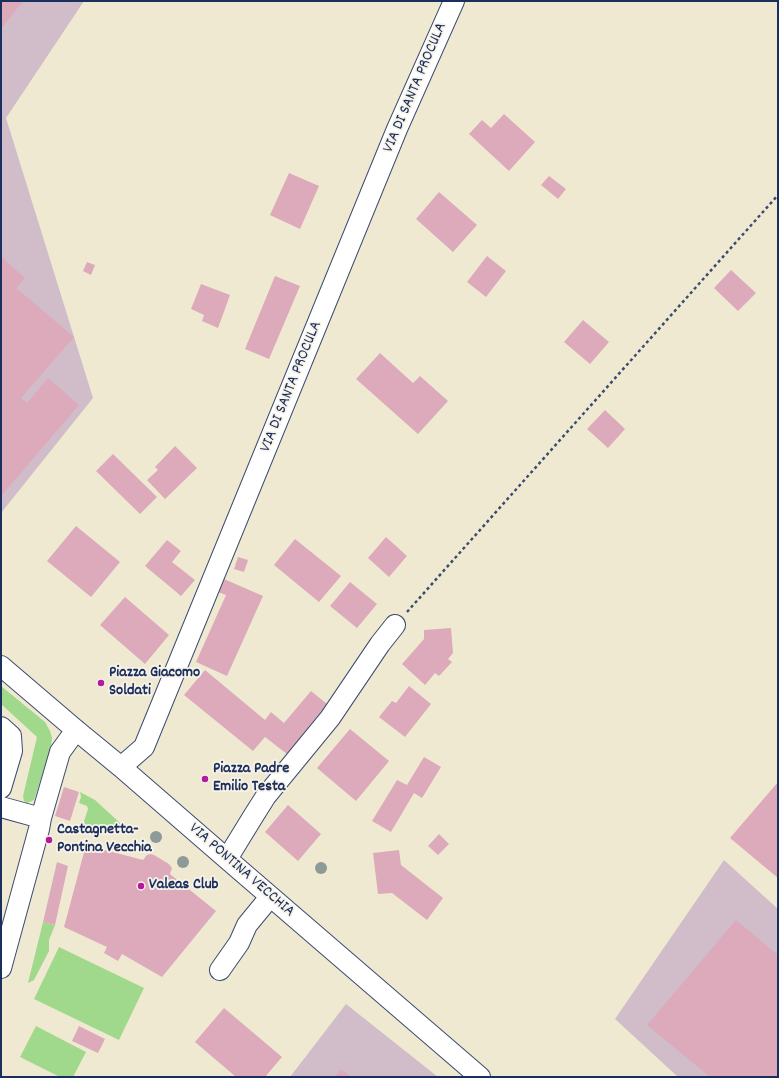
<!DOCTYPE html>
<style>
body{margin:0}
#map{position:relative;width:779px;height:1078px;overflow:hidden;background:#f0e9d1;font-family:Dekko,sans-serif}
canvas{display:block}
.frame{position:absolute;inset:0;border:2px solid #1b2f5e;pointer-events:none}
</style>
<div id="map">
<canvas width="779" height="1078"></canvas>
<div class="frame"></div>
</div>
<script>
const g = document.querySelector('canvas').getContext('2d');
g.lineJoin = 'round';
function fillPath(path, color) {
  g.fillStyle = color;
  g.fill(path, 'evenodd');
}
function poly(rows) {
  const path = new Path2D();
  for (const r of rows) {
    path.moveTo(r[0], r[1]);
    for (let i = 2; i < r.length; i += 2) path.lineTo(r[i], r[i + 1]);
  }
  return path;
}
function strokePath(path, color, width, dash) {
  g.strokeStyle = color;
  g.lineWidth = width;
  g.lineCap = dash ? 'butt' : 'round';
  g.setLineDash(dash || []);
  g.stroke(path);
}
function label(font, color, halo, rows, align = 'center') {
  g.font = font + ' Dekko,sans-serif';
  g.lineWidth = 3.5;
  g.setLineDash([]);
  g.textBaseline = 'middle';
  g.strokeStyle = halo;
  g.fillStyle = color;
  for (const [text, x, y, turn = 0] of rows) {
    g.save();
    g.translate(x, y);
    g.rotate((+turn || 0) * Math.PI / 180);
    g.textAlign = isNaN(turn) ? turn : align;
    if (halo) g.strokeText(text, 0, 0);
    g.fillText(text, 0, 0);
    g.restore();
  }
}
fillPath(poly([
 [1,1,84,1,6,118,93,398,1,513],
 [724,860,778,909,778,1077,678,1077,615,1019],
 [346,1004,438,1077,290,1077]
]), '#d1bdc9');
fillPath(poly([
 [1,686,45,722,50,731,52,738,51,747,34,800,27,803,24,801,23,796,37,737,1,704],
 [80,792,95,800,131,833,123,835,115,829,110,827,100,827,93,831,86,828,84,821,88,809,87,806,79,803,81,797],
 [43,922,55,925,49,940,49,951,34,980,28,983],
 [59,947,144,988,119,1040,34,999],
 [36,1026,86,1052,73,1077,60,1077,20,1057]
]), '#a0d98b');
fillPath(poly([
 [1,1,23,1,1,29],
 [504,114,535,142,509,171,469,134,482,120,491,128],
 [289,173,319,186,300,229,270,215],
 [549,176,566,189,558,199,541,185],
 [439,192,477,225,453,252,416,219],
 [487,256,506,271,486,297,467,282],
 [1,257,25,278,16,288,74,337,21,398,27,403,48,378,79,405,1,496],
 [87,262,95,265,91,275,83,271],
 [731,270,756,293,738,311,714,288],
 [275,276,300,286,269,359,245,349],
 [201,284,230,295,218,328,202,321,204,315,191,309],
 [583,320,609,342,590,364,564,342],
 [380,353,413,383,420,376,448,401,418,434,356,379],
 [605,410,625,429,608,448,587,429],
 [175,446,197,468,165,499,147,480,158,470,155,467],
 [113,454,157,497,140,514,96,471],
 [76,526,120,562,91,597,47,561],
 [386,537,407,556,389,577,368,558],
 [295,539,341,576,319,602,274,565],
 [167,540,181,551,172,562,195,580,181,596,145,566],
 [238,557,248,560,244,572,234,569],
 [224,579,263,596,227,676,196,662,226,595,218,592],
 [350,582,377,604,357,628,330,606],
 [125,597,169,635,145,664,100,625],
 [451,628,453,653,448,659,452,662,439,676,435,673,425,685,402,664,424,639,424,630],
 [205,670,265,720,271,712,284,723,311,691,327,704,287,754,265,737,253,751,184,695],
 [409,686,431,704,405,737,379,717,392,701,396,703],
 [350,729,389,761,356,801,317,768],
 [424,757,441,767,422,798,414,793,391,832,372,821,397,780,407,785],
 [778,782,778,878,730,838],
 [64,787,79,792,70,821,55,816],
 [288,805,321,834,298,861,265,832],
 [439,834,449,844,438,855,428,846],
 [86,845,143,860,147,855,150,854,154,855,169,864,172,868,170,874,216,911,162,977,122,954,118,961,104,953,107,947,64,927],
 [399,850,401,865,443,898,427,920,392,893,378,894,373,853],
 [57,862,68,866,55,925,43,922],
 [736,920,778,955,778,1077,710,1077,647,1025],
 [224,1008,282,1057,265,1077,236,1077,195,1042],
 [79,1026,105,1039,98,1053,72,1041],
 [341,1069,351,1077,334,1077]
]), '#dcaaba');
const minor = poly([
 [1,666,76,730,121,767,227,859,480,1077],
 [1,727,11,736,12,751,1,788],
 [121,767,144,747,397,129,454,1],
 [1,807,41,818],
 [227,859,254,815,266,796,330,718,380,644,395,625],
 [1,968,39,829,41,818,60,752,76,730],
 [220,970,239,943,247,925,270,897]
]);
strokePath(minor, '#3b4b6f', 22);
strokePath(poly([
 [407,612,778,195]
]), '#3b4b6f', 2.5, [3, 3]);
strokePath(minor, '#fff', 20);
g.fillStyle = '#8d9a98';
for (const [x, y] of [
 [156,837],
 [183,862],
 [321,868]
]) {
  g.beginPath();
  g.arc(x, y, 6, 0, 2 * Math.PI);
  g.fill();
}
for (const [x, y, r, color] of [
 [101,683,4,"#b5179e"],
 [205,779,4,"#b5179e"],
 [49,840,4,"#b5179e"],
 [141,886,4,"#b5179e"]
]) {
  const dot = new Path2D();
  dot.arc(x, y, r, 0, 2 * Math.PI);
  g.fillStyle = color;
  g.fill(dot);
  strokePath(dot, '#f7f3e8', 1.5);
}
label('16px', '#1b2f5e', '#f7f3e8', [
 ["VIA DI SANTA PROCULA",416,88,-67],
 ["VIA DI SANTA PROCULA",292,387,-68],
 ["VIA PONTINA VECCHIA",241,871,41]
]);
label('bold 16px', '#1b2f5e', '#f7f3e8', [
 ["Piazza Giacomo",109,674],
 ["Soldati",109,692],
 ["Piazza Padre",213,770],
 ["Emilio Testa",213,788],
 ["Castagnetta-",57,831],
 ["Pontina Vecchia",57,849],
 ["Valeas Club",149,886]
], 'left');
</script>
